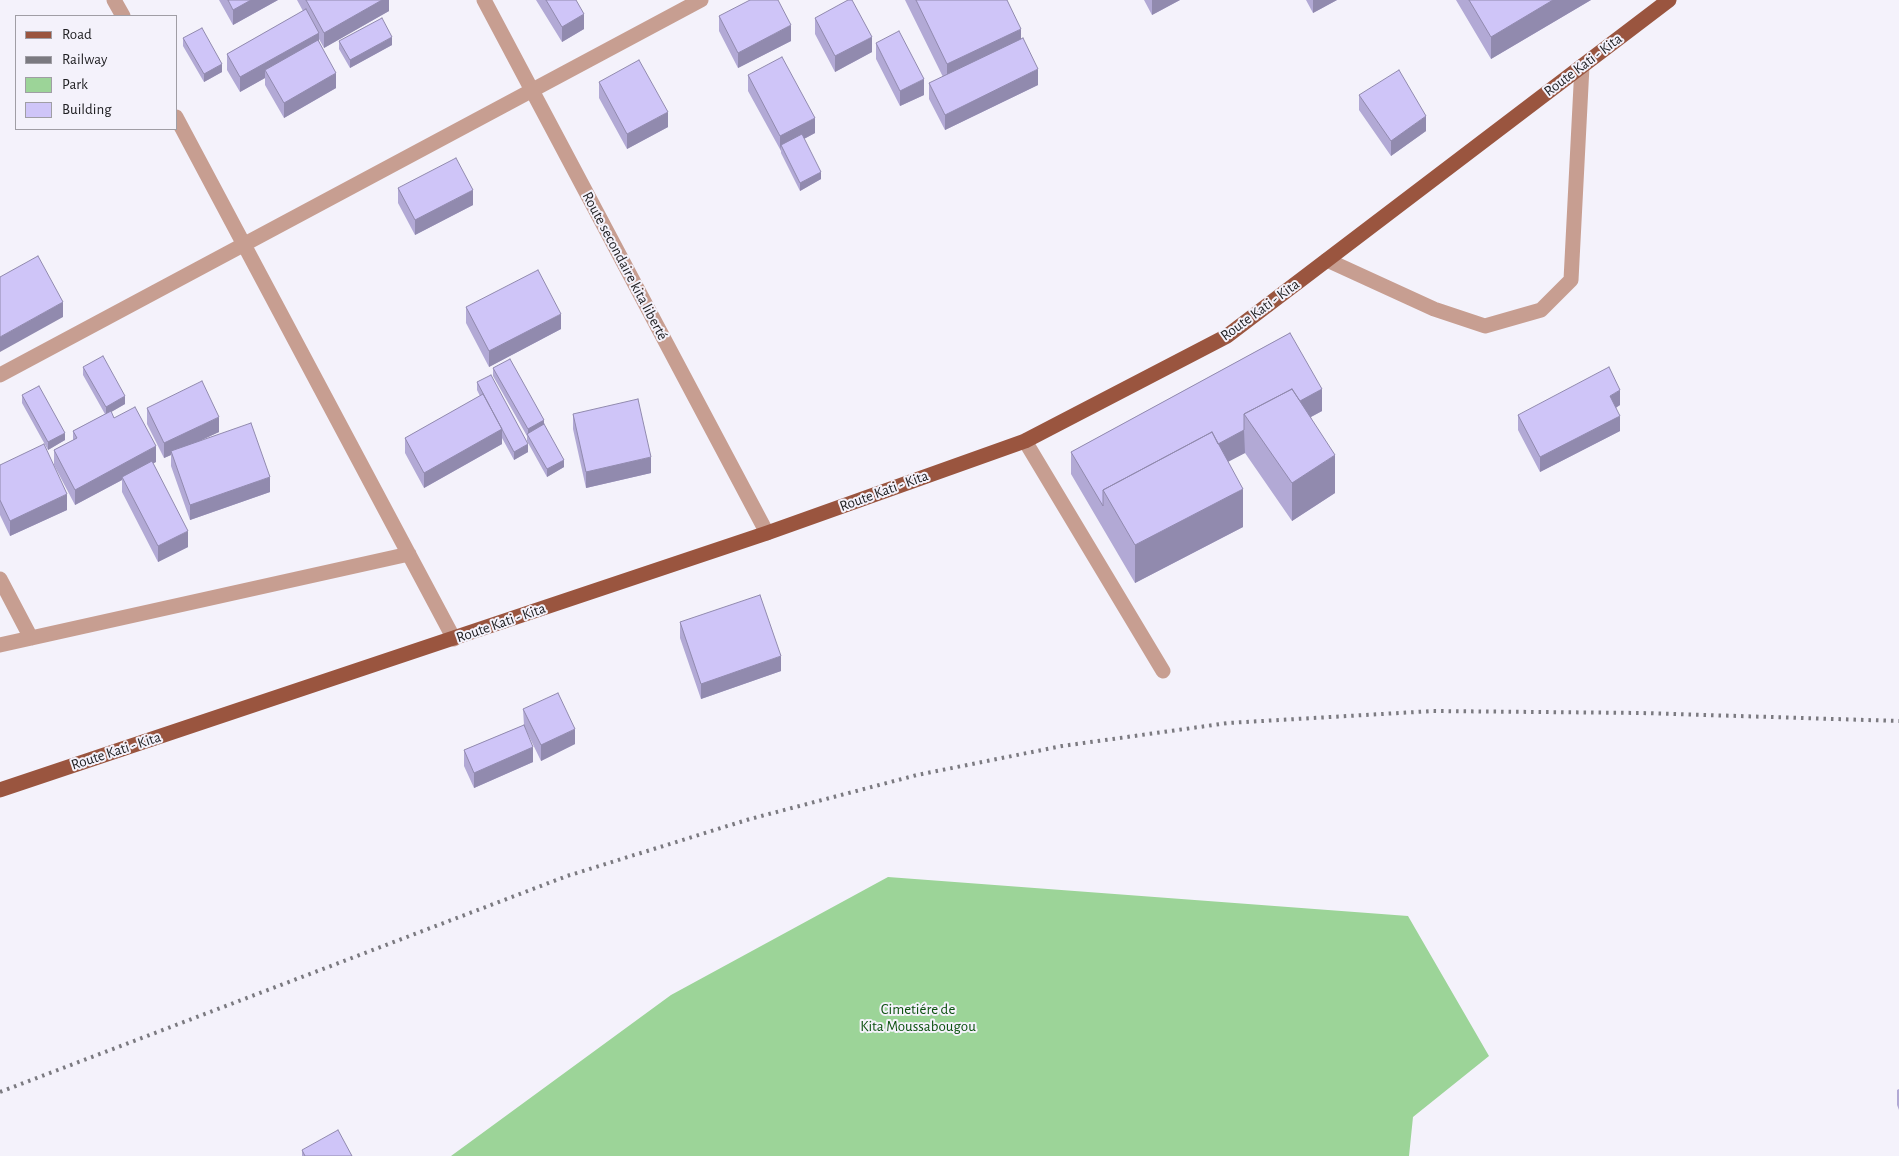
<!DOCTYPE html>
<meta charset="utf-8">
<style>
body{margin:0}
#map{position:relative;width:1899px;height:1156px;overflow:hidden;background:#f4f2fb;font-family:"Alegreya Sans",sans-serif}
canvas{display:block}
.legend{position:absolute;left:15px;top:15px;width:162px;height:115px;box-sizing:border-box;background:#f4f2fb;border:1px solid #a09ea5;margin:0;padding:6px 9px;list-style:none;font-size:15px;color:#212124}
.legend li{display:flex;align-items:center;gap:10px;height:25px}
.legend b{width:25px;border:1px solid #a09ea5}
</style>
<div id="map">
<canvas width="1899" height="1156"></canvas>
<ul class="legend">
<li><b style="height:6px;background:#9a553f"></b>Road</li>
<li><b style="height:6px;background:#7b7a80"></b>Railway</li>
<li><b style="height:14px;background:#9cd498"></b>Park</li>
<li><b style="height:14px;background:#cfc5f8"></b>Building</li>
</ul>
</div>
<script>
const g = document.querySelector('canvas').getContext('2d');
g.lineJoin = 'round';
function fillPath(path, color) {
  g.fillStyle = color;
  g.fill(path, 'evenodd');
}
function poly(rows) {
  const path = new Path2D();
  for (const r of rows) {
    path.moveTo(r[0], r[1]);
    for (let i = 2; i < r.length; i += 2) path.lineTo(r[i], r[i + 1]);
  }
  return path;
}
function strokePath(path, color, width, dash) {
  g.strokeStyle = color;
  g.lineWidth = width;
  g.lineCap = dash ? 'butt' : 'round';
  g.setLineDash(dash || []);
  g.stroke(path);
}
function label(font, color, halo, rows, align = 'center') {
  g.font = font + ' "Alegreya Sans",sans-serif';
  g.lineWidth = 4;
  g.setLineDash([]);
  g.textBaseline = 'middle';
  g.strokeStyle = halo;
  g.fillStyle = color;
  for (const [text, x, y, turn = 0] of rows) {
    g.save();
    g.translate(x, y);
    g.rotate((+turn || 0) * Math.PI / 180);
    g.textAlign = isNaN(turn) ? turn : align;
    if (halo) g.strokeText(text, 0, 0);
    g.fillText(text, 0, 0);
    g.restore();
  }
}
fillPath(poly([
 [888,877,1408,916,1489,1056,1413,1117,1409,1156,451,1156,671,995]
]), '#9cd498');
strokePath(poly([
 [114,0,123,16],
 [484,0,767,533],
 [176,117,454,639],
 [1327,260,1434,309,1485,326,1541,310,1571,280,1582,66],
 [0,375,701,0],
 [1025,441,1163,671],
 [0,579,31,638],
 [0,645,409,554]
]), '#c79e91', 15);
strokePath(poly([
 [0,790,767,533,1025,441,1227,336,1669,0]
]), '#9a553f', 15);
strokePath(poly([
 [0,1092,567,876,750,819,917,775,1062,746,1228,723,1433,711,1642,713,1899,721]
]), '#7b7a80', 4, [2.5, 5]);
fillPath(poly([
 [219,0,278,0,233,25],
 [297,0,389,0,389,11,324,48,319,39,319,41,336,88,284,118,265,85,265,78,240,92,227,70,227,54,303,11],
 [536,0,576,0,584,29,562,42],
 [905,0,1007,0,1038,85,945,130,929,99,929,83,943,77],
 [1144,0,1180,0,1152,15],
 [1306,0,1337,0,1313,13],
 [1456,0,1591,0,1491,59],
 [719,16,791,41,738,68,719,31],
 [815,18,872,52,835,72,815,34],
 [183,38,222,72,204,82,183,46],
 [339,41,392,45,350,68,339,49],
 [876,43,924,95,900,106,876,59],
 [748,75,815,133,804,139,821,179,800,191,781,153,781,151,748,91],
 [599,82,668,127,627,149,599,98],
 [1359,95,1426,131,1391,156,1359,110],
 [398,188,473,205,415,235,398,203],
 [466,307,561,329,489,367,466,323],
 [1290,333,1322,411,1311,417,1335,493,1292,521,1245,453,1228,461,1243,527,1135,583,1071,474,1071,452],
 [83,367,125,404,111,412,114,418,156,462,153,463,188,547,158,562,122,492,122,480,75,505,54,465,54,450,73,440,73,431,105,414,83,375],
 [493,368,544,425,564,467,547,477,527,441,527,436,493,376],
 [477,382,528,452,514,460,502,438,502,444,424,488,405,453,405,438,480,396,477,390],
 [22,395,65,440,48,450,22,403],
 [1620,405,1616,408,1620,431,1540,472,1518,430,1518,415],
 [147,408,219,432,201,440,270,492,190,520,171,466,171,455,164,458,147,424],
 [573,414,651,473,586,488,573,429],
 [0,465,67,510,10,536,0,515],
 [680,622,781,671,701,699,680,638],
 [523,709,575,744,541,761,524,726,533,762,474,788,464,766,464,750,524,725],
 [1899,1089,1899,1110,1897,1105,1897,1090],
 [302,1150,352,1156,302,1156]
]), '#b2a9d5');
fillPath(poly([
 [251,0,278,0,233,25,233,10],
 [382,0,389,0,389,11,324,48,324,33],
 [1152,0,1180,0,1152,15],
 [1313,0,1337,0,1313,13],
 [1553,0,1591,0,1491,59,1491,37],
 [584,14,584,29,562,42,562,27],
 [791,25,791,41,738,68,738,53],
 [1021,29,1021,51,947,86,947,64],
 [319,33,319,48,265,70,265,78,240,92,240,77],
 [392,37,392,45,350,68,350,60],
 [872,37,872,52,835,72,835,56],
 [222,64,222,72,204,82,204,74],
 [1038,69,1038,85,945,130,945,115],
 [336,73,336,88,284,118,284,103],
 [924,79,924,95,900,106,900,91],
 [668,112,668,127,627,149,627,134],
 [1426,116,1426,131,1391,156,1391,141],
 [815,118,815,133,783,150,781,145,780,151,780,136],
 [821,172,821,179,800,191,800,183],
 [473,190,473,205,415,235,415,220],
 [63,302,63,317,0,352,0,337],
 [561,314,561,329,489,367,489,351],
 [1322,389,1322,411,1264,442,1252,426],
 [1620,390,1620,405,1610,411,1610,396],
 [125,396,125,404,106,415,106,407],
 [1620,416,1620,431,1540,472,1540,457],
 [219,417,219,432,172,454,171,451,171,455,164,458,164,443],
 [544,420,544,428,528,435,528,429],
 [502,429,502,444,424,488,424,473],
 [1244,430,1245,453,1120,519,1110,502],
 [65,433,65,440,48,450,48,442],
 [528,444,528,452,514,460,514,452],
 [156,446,156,462,123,479,122,477,122,480,75,505,75,490],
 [1335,455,1335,493,1292,521,1292,483],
 [651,457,651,473,586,488,586,472],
 [564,460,564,467,547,477,547,469],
 [270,477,270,492,190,520,190,505],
 [1243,489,1243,527,1135,583,1135,545],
 [67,494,67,510,10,536,10,521],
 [188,531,188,547,158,562,158,546],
 [781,656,781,671,701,699,701,684],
 [575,729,575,744,541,761,541,745],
 [533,747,533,762,474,788,474,773]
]), '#918aae');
const building = poly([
 [228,0,251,0,233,10,228,0],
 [306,0,382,0,324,33,306,0],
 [546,0,576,0,584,14,562,27,546,0],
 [750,0,778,0,791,25,738,53,719,16,750,0],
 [848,0,852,0,872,37,835,56,815,18,848,0],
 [916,0,1007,0,1021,29,947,64,916,0],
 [1469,0,1553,0,1491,37,1469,0],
 [306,9,319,33,240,77,227,54,306,9],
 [382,18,392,37,350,60,339,41,382,18],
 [202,28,222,64,204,74,183,38,202,28],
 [899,31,924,79,900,91,876,43,899,31],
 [1023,38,1038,69,945,115,929,83,1023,38],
 [318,40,336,73,284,103,265,70,318,40],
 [782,57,815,118,780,136,748,75,782,57],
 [639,60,668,112,627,134,599,82,639,60],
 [1399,70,1426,116,1391,141,1359,95,1399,70],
 [802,134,821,172,800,183,781,145,802,134],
 [456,158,473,190,415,220,398,188,456,158],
 [38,256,63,302,0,337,0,277,38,256],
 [538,270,561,314,489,351,466,307,538,270],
 [1290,333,1322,389,1300,401,1292,389,1244,414,1244,430,1218,444,1212,432,1103,490,1103,506,1071,452,1290,333],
 [103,356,125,396,106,407,83,367,103,356],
 [510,359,544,420,528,429,493,368,510,359],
 [1609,367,1620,390,1610,396,1620,416,1540,457,1518,415,1609,367],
 [491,375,528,444,514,452,477,382,491,375],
 [202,381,219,417,164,443,147,408,202,381],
 [39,386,65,433,48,442,22,395,39,386],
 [1292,389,1335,455,1292,483,1244,414,1292,389],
 [483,394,502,429,424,473,405,438,483,394],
 [638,399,651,457,586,472,573,414,638,399],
 [135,407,156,446,75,490,54,450,77,438,73,431,111,411,114,418,135,407],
 [251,423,270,477,190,505,171,451,251,423],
 [544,424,564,460,547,469,527,434,544,424],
 [1212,432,1243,489,1135,545,1103,490,1212,432],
 [44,444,67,494,10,521,0,500,0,465,44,444],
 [152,461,188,531,158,546,122,477,152,461],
 [760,595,781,656,701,684,680,622,760,595],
 [558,693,575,729,541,745,523,709,558,693],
 [524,725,533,747,474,773,464,750,524,725],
 [338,1130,352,1156,305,1156,302,1150,338,1130]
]);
fillPath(building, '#cfc5f8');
strokePath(building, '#918aae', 1);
label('15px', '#212124', '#f4f2fb', [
 ["Route Kati - Kita",1583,65,-37],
 ["Route secondaire kita liberté",625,266,62],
 ["Route Kati - Kita",1260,310,-36],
 ["Route Kati - Kita",884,491,-20],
 ["Route Kati - Kita",501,623,-19],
 ["Route Kati - Kita",116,751,-18]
]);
label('15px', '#0c510f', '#f4f2fb', [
 ["Cimetiére de",918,1009],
 ["Kita Moussabougou",918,1026]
]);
</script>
